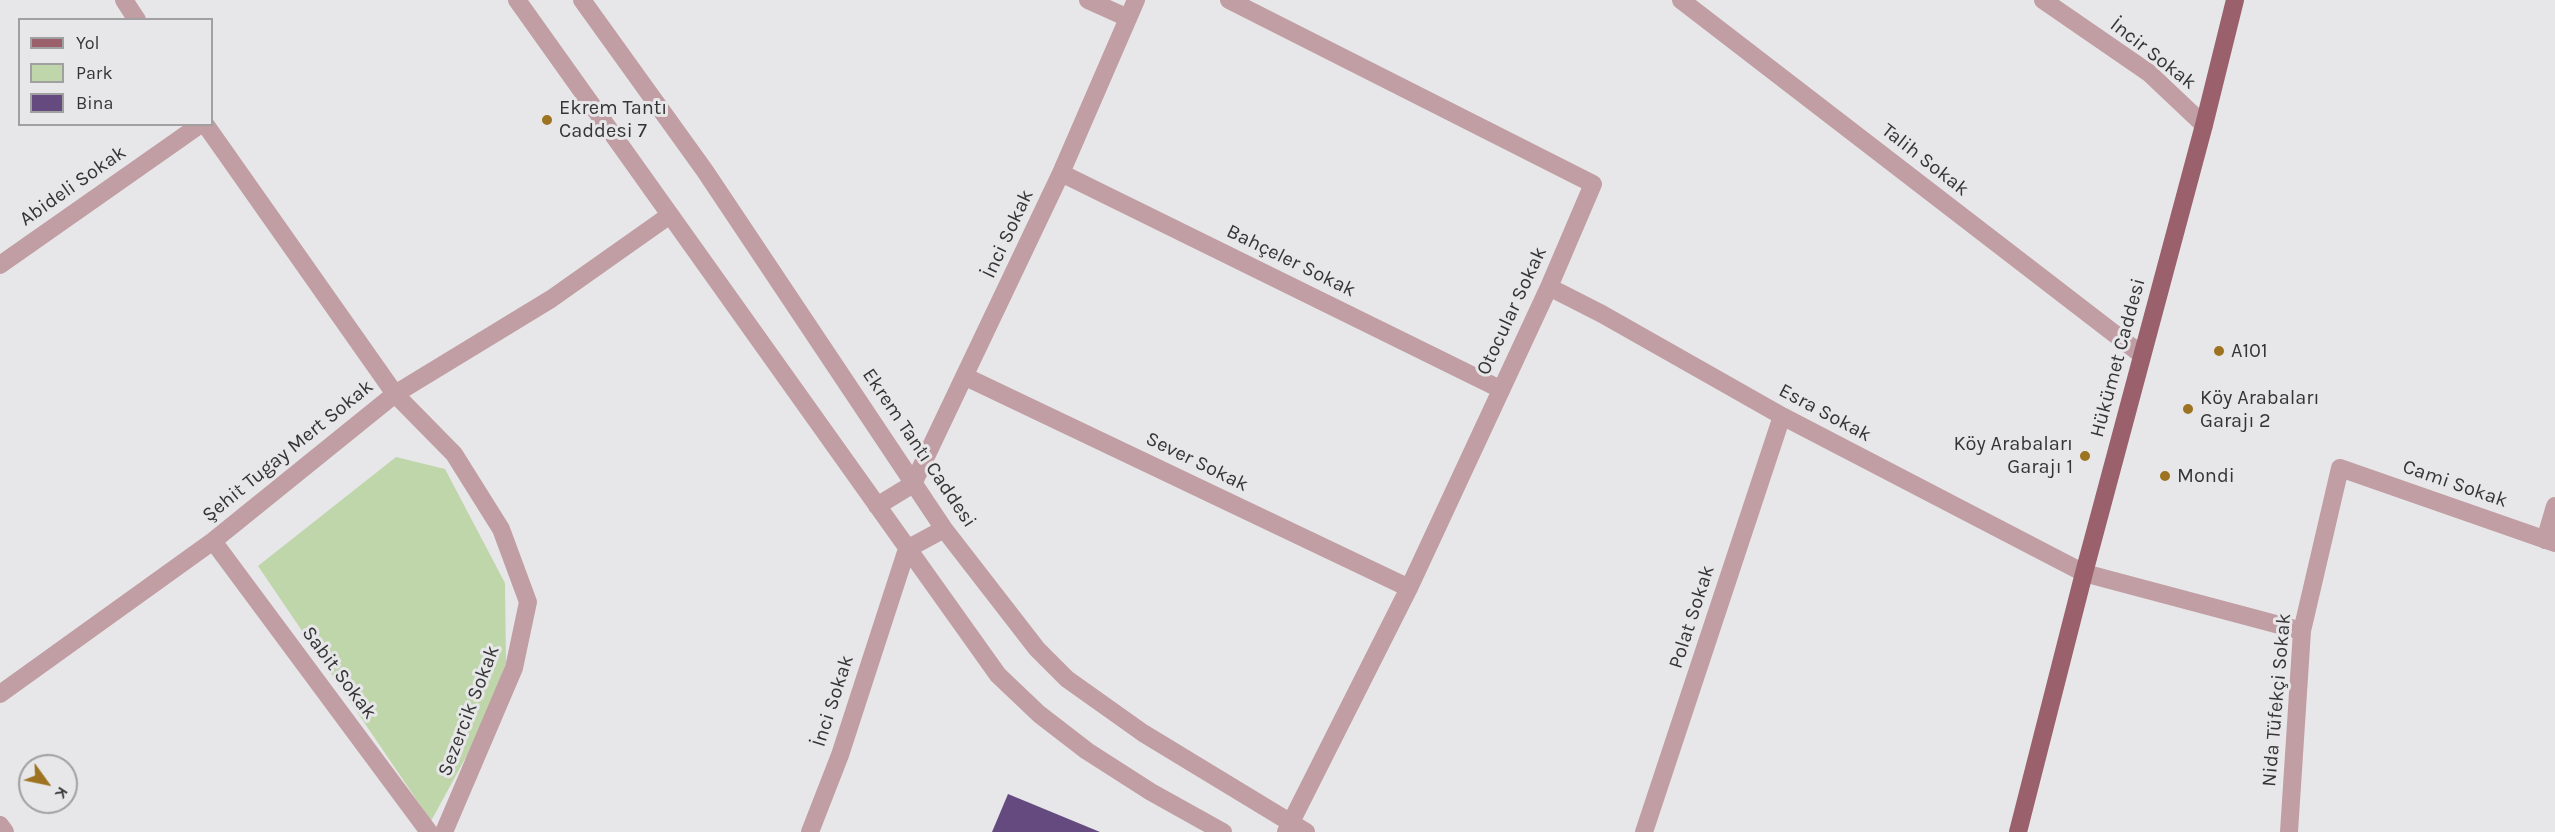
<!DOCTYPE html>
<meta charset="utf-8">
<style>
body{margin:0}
#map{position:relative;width:2555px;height:832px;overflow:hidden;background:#e7e7e9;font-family:Karla,sans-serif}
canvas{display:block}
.legend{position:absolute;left:18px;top:18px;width:195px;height:108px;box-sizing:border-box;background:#e7e7e9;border:2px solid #a0a0a1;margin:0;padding:8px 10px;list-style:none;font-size:18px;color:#353535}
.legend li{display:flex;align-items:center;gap:12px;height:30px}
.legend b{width:30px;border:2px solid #a0a0a1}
.north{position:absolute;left:18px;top:754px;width:60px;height:60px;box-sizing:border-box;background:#e7e7e9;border:2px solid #a0a0a1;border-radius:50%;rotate:123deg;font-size:16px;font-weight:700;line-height:24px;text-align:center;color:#353535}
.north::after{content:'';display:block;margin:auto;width:21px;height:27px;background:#9d7321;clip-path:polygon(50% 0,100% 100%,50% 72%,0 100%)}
</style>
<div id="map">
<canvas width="2555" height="832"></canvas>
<ul class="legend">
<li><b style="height:8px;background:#9a616c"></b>Yol</li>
<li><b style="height:16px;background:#bfd6aa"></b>Park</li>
<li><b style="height:16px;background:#654a7f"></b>Bina</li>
</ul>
<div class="north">K</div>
</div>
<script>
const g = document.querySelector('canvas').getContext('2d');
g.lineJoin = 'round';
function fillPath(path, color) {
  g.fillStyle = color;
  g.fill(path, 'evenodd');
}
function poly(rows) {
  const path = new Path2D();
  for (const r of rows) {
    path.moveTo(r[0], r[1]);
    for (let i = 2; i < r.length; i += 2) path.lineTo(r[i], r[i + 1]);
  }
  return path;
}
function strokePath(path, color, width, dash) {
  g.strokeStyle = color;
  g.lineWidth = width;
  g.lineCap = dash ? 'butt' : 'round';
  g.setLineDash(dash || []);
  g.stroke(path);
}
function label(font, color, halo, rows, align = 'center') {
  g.font = font + ' Karla,sans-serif';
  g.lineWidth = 6;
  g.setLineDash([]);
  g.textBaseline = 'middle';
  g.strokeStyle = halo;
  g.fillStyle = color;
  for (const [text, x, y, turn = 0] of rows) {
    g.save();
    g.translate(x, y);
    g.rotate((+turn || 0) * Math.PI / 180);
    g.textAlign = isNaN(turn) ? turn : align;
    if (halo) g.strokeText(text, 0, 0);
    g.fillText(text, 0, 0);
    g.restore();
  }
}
fillPath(poly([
 [396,457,445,469,505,583,506,663,483,726,431,821,258,566]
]), '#bfd6aa');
fillPath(poly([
 [1008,794,1100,832,992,832]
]), '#654a7f');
strokePath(poly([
 [124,0,137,20],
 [517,0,998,675,1039,714,1087,751,1151,792,1223,832],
 [582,0,705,171,944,529,1037,649,1067,679,1143,733,1306,832],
 [1088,0,1128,18],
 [1229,0,1593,184,1549,287,1409,588,1286,832],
 [1681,0,2142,355],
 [2043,0,2149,73,2204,125],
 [1061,173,1500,389],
 [0,265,201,124],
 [1549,287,1602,314,1782,416,2084,573,2302,631],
 [966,377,1409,588],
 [913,484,1061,173,1136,0],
 [877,506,913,484],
 [2545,540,2555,506],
 [213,541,429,832],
 [907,549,944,529],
 [0,694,213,541,395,394,205,124],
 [0,825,5,832],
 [444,832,514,668,528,602,501,529,454,454,395,394,551,299,670,215],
 [810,832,840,755,907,549],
 [1644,832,1782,416],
 [2289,832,2302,631,2340,468,2555,543]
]), '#c09ea4', 18);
strokePath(poly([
 [2018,832,2084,573,2204,125,2235,0]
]), '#9a616c', 18);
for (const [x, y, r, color] of [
 [547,120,6,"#9d7321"],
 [2219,351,6,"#9d7321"],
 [2188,409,6,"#9d7321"],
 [2085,456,6,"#9d7321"],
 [2165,476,6,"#9d7321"]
]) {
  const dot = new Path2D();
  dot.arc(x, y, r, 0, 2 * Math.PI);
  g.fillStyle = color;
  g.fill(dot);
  strokePath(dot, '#e7e7e9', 2);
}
label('20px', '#353535', '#e7e7e9', [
 ["İncir Sokak",2153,54,38],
 ["Talih Sokak",1925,160,38],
 ["Abideli Sokak",73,186,-35],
 ["İnci Sokak",1008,234,-65],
 ["Bahçeler Sokak",1291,261,26],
 ["Otocular Sokak",1512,311,-65],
 ["Hükümet Caddesi",2118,358,-75],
 ["Esra Sokak",1825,413,28],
 ["Ekrem Tantı Caddesi",919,448,56],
 ["Şehit Tugay Mert Sokak",288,451,-39],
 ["Sever Sokak",1197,462,26],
 ["Cami Sokak",2455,484,19],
 ["Polat Sokak",1692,617,-72],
 ["Sabit Sokak",339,673,53],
 ["Nida Tüfekçi Sokak",2277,700,-85],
 ["İnci Sokak",833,701,-72],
 ["Sezercik Sokak",469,711,-69]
]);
label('20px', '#353535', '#e7e7e9', [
 ["Ekrem Tantı",559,108],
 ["Caddesi 7",559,131],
 ["A101",2231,351],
 ["Köy Arabaları",2200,398],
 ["Garajı 2",2200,421],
 ["Köy Arabaları",2073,444,"right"],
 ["Garajı 1",2073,467,"right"],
 ["Mondi",2177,476]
], 'left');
</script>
